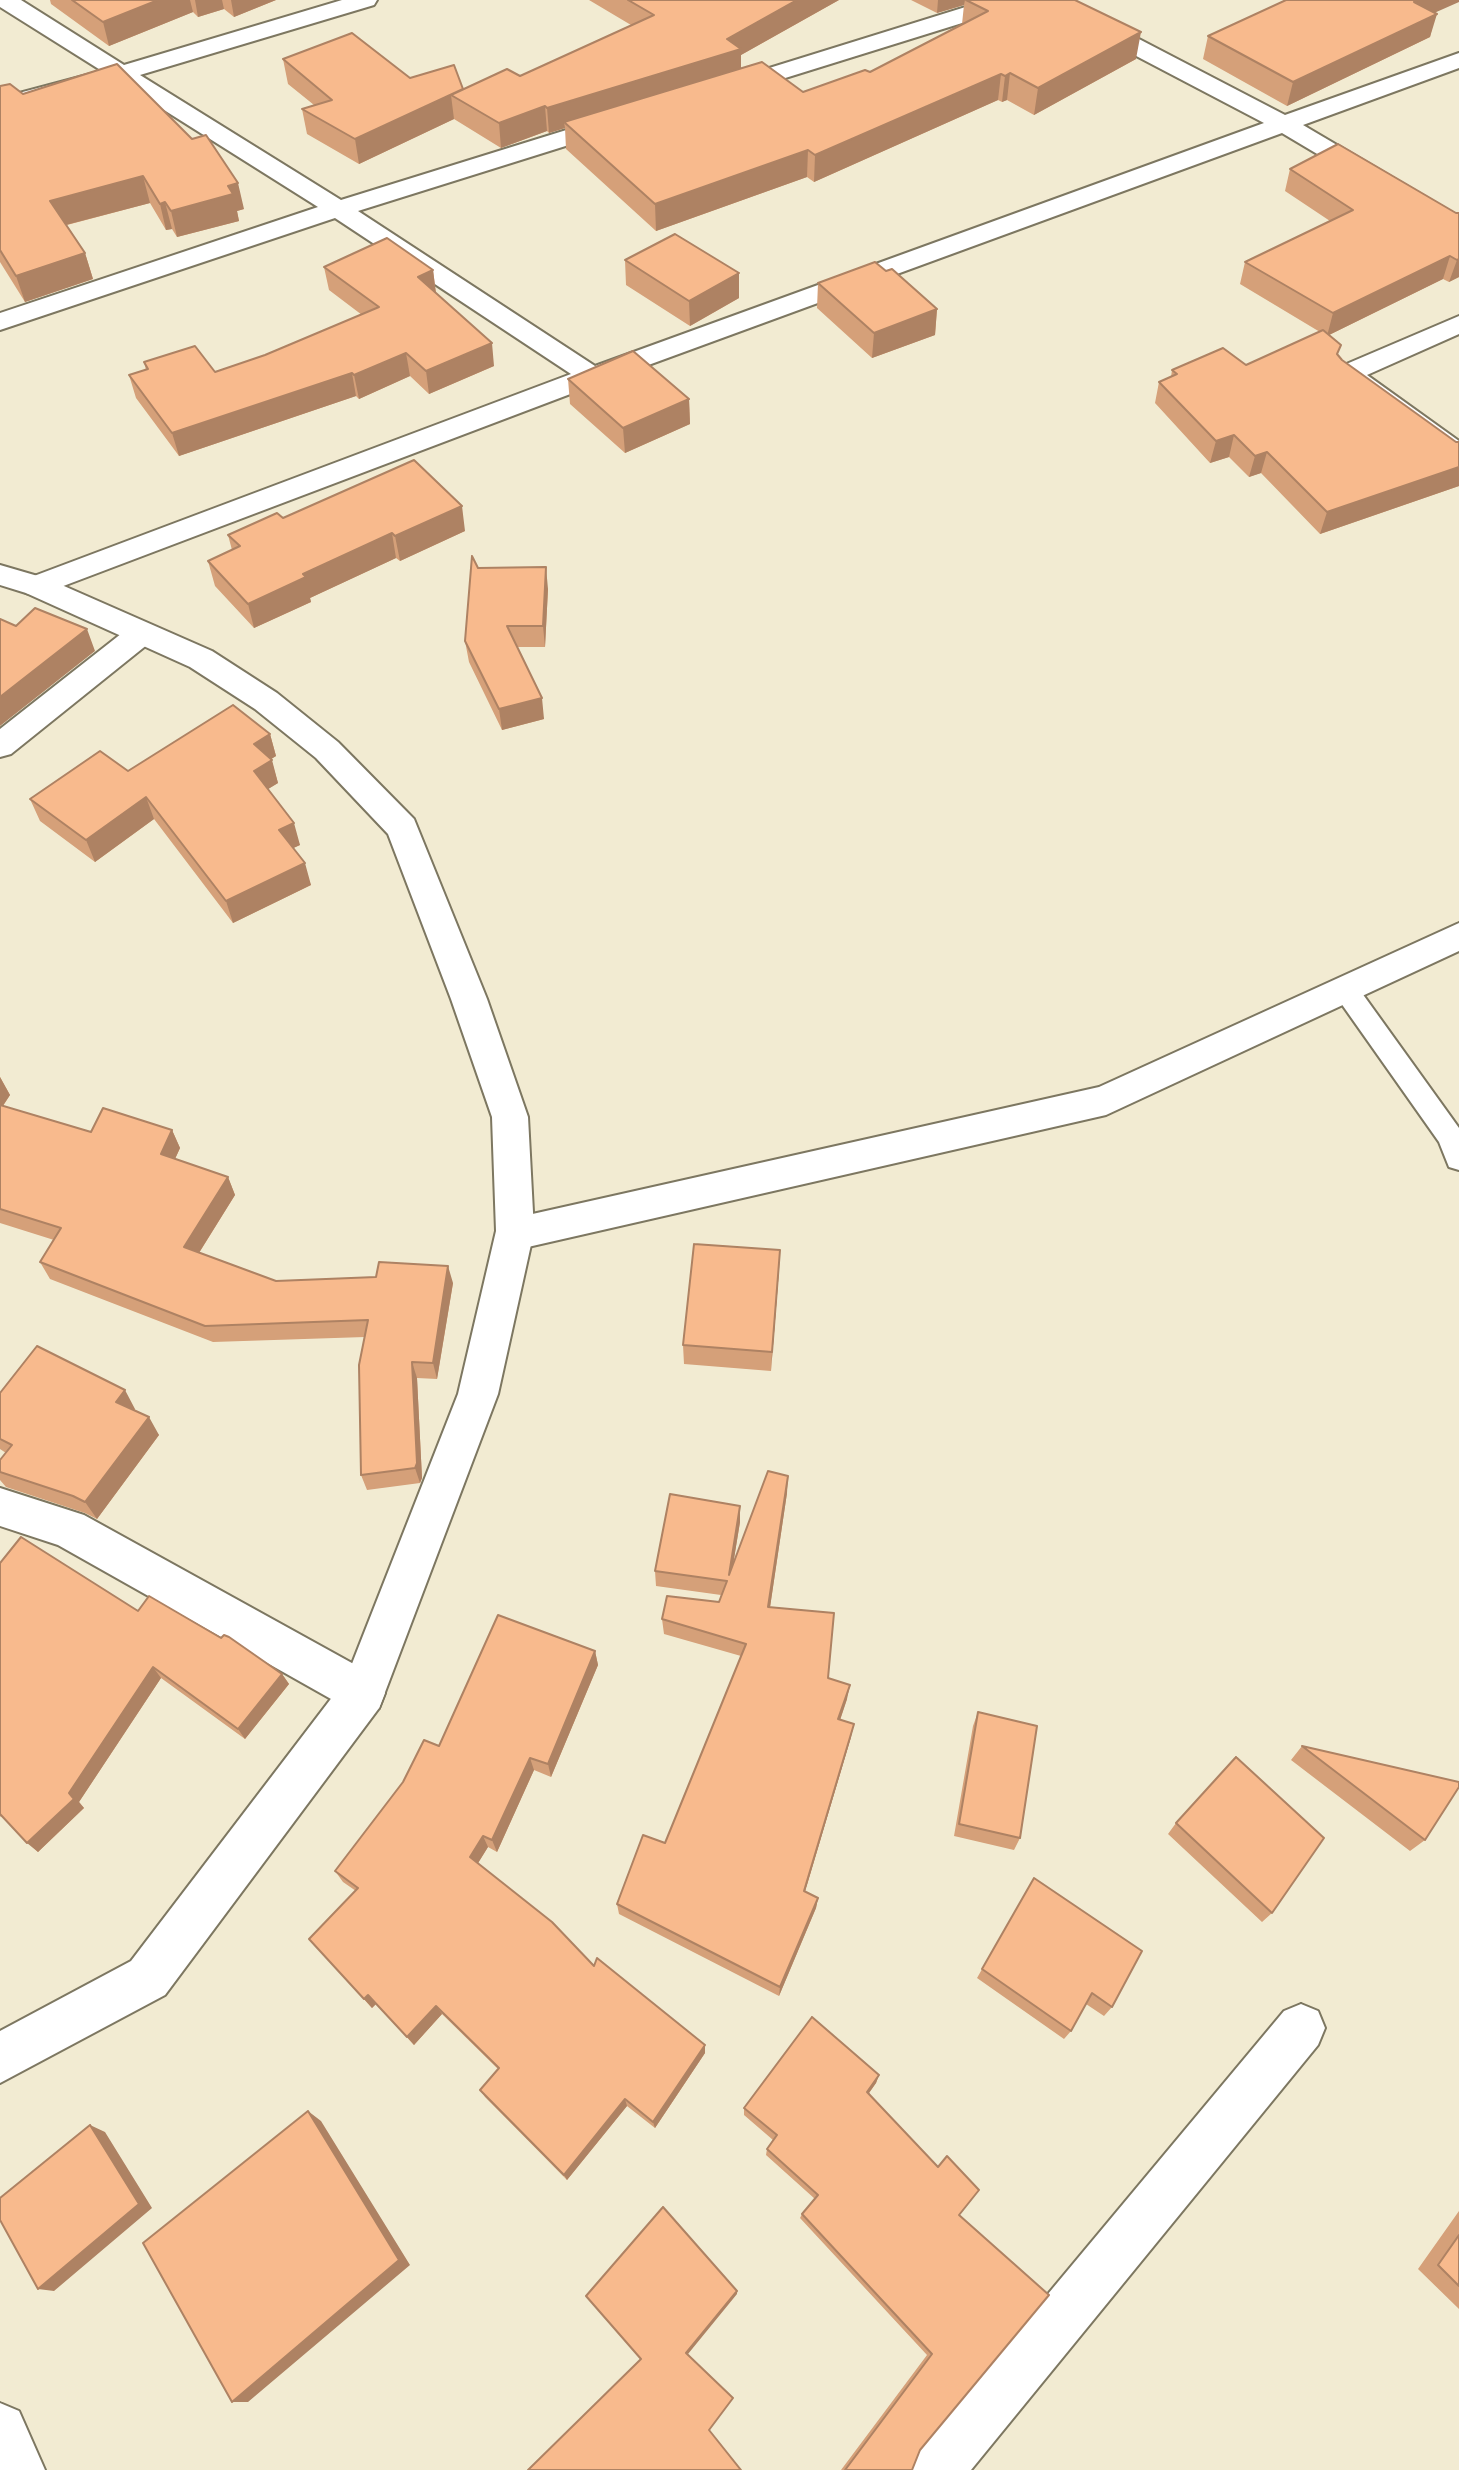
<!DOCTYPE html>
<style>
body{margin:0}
canvas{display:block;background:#f2ebd2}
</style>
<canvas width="1459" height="2470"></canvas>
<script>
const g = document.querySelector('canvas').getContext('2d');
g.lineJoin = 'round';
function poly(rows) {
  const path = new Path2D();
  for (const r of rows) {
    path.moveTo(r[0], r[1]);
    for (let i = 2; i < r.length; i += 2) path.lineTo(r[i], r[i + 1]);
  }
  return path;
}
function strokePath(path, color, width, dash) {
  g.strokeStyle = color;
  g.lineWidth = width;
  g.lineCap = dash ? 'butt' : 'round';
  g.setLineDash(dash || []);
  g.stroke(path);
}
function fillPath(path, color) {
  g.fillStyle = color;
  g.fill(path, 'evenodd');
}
const lane = poly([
 [1345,979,1354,982,1459,1128,1459,1170,1449,1167,1439,1142,1336,996,1332,989,1336,982,1345,979]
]);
const street = poly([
 [0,0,21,0,124,65,342,0,377,0,374,5,140,75,341,200,605,118,614,116,623,118,626,123,623,128,358,211,595,366,1264,123,1039,5,1036,0,1064,0,1285,115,1459,53,1459,68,1303,125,1459,217,1459,236,1450,233,1282,133,602,382,37,596,26,593,22,586,26,579,571,374,335,218,0,330,0,313,318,207,118,81,0,112,0,98,102,71,0,7,0,0],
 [988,0,1023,0,1020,5,737,93,729,95,721,93,717,88,721,83,988,0],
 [1459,316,1459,334,1367,375,1459,441,1459,464,1449,461,1337,380,1333,374,1337,368,1459,316],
 [142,623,153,626,157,633,153,640,11,754,0,757,0,729,131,626,142,623],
 [1459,923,1459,951,1106,1115,528,1247,515,1247,501,1243,496,1231,501,1219,515,1215,528,1215,1099,1087,1459,923],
 [0,1488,84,1515,379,1678,385,1693,379,1708,363,1715,347,1708,58,1545,0,1526,0,1488],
 [1301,2004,1318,2011,1325,2028,1318,2045,971,2470,909,2470,917,2451,1284,2011,1301,2004],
 [0,2403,19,2411,45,2470,0,2470,0,2403]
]);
const secondary = poly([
 [0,565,48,579,212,651,277,693,338,742,414,819,487,999,528,1117,534,1231,498,1394,379,1708,165,1995,0,2083,0,2031,131,1961,346,1679,458,1394,496,1231,492,1117,451,999,388,834,316,758,255,709,190,667,26,593,0,585,0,565]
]);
strokePath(lane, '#7d7761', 4);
strokePath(street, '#7d7761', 4);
strokePath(secondary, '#7d7761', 4);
fillPath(lane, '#fff');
fillPath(street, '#fff');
fillPath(secondary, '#fff');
fillPath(poly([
 [50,0,276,0,234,17,224,9,198,17,193,12,109,46,51,4],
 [589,0,839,0,741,55,741,68,803,92,870,72,962,24,964,5,937,13,911,0,1075,0,1136,59,1034,115,1007,100,1002,102,998,100,814,182,807,177,656,231,566,149,565,128,549,133,547,131,501,148,454,119,359,164,307,134,302,109,314,105,288,84,283,59,410,78,463,89,520,76,631,25],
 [1435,13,1430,37,1287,106,1203,59,1208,36],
 [0,86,23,94,244,209,237,211,239,221,177,237,172,229,166,230,150,203,67,225,85,253,93,279,25,302,0,262],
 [1290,169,1456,213,1459,277,1449,282,1443,279,1329,335,1338,355,1342,360,1456,442,1459,442,1459,486,1320,534,1261,473,1249,477,1229,457,1210,463,1155,403,1159,382,1171,377,1172,370,1246,365,1320,332,1240,284,1245,262,1330,221,1285,191],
 [625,260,739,298,690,326,626,285],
 [324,267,433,270,436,293,494,366,429,394,410,376,359,399,356,396,179,456,136,398,129,375,146,370,144,362,215,372,265,355,362,315,329,290],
 [886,271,937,309,935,335,872,358,817,308,818,283],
 [568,379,689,399,690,424,625,453,570,404],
 [283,518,465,531,400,561,396,558,310,598,311,602,254,628,215,586,208,561,232,550,228,535],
 [478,568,548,589,545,647,517,647,544,719,502,730,469,662,465,641],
 [270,734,276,756,271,759,278,783,268,789,300,845,293,848,311,885,233,923,154,819,95,862,40,821,30,799],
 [0,1077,10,1095,3,1106,91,1132,172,1130,180,1148,175,1159,228,1177,235,1195,199,1253,276,1281,453,1283,437,1379,417,1378,422,1478,420,1483,367,1490,361,1475,365,1337,213,1342,50,1279,40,1262,54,1240,0,1223],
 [779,1270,771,1371,684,1364,683,1345],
 [0,1393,135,1409,134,1410,159,1435,97,1519,85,1513,6,1487,0,1480,0,1460,6,1453,0,1449],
 [787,1493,770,1607,828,1678,847,1699,840,1720,851,1737,805,1892,818,1898,816,1908,779,1996,619,1914,617,1904,665,1843,741,1656,664,1634,662,1619,719,1602,721,1595,656,1586,655,1571,740,1506,740,1522,733,1564],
 [0,1563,138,1611,282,1674,289,1684,245,1739,161,1678,79,1802,84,1808,38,1852,1,1816,0,1817],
 [595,1651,598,1665,551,1777,534,1770,497,1852,488,1847,478,1863,594,1966,705,2045,705,2053,655,2128,627,2106,567,2180,485,2097,480,2090,498,2069,442,2014,414,2045,376,2004,372,2008,309,1939,356,1891,343,1882,335,1871,439,1746],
 [978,1712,1020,1838,1014,1850,954,1836,973,1726],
 [1302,1746,1425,1840,1410,1851,1291,1760],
 [1176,1823,1272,1913,1262,1922,1168,1834],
 [1034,1878,1112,2007,1104,2016,1086,2004,1071,2031,1064,2039,977,1978],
 [879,2075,876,2083,869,2093,959,2215,920,2450,912,2470,841,2470,927,2355,800,2218,802,2214,815,2199,766,2155,767,2149,773,2140,744,2115,744,2108],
 [1459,2211,1459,2309,1418,2269]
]), '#d5a079');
fillPath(poly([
 [158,0,190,0,193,12,109,46,103,22],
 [195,0,222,0,224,9,198,17],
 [231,0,276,0,234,17],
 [797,0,839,0,741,55,741,74,564,122,565,128,549,133,547,108,727,39],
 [938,0,965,0,964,5,937,13],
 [1419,0,1459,0,1459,2,1407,25,1414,2],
 [1437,14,1430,37,1287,106,1293,82],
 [1141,32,1136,59,1034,115,1038,88],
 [1010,73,1007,100,1002,102,1005,76],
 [1001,74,998,100,814,182,815,155],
 [463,89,451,95,454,119,359,164,355,139],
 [545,106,547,131,501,148,499,123],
 [808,150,807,177,656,231,655,204],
 [143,176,150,203,58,227,50,201],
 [238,183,244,209,237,211,239,221,177,237,171,211,228,186],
 [165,202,172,229,166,230,160,204],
 [85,253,93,279,25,302,16,276],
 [1450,256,1443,279,1327,336,1333,313],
 [1459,259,1459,277,1449,282,1457,260],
 [433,270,436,294,418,277],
 [739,273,739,298,690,326,689,301],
 [937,309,935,335,872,358,874,333],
 [492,343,494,366,429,394,426,371],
 [406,353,410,376,359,399,354,375],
 [352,373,356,396,179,456,172,433],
 [689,399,690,424,625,453,623,428],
 [1234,435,1229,457,1210,463,1216,441],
 [1267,452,1261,473,1249,477,1255,456],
 [1459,467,1459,486,1320,534,1327,512],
 [462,506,465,531,400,561,395,536],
 [392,533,396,558,310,598,311,602,254,628,248,604,303,574],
 [546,567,548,589,545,647,543,626],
 [87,629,95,651,0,726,0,697],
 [542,698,544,719,502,730,499,709],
 [270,734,276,756,260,766,254,744],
 [272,760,278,783,260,794,254,771],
 [146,797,154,819,95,862,86,840],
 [294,823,300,845,285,852,279,830],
 [305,863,311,885,233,923,226,901],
 [0,1077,10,1095,0,1110],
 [172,1130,180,1148,169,1172,161,1154],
 [228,1177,235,1195,192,1264,184,1247],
 [780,1250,779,1270,771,1371,772,1352],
 [448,1266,453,1283,437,1379,433,1363],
 [412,1362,417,1378,422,1478,420,1483,415,1468],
 [125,1390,135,1409,127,1420,116,1402],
 [149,1417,159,1435,97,1519,85,1502],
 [788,1476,787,1493,768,1621,768,1607],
 [740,1506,740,1522,729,1590,729,1575],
 [595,1651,598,1665,551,1777,548,1764],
 [153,1667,161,1678,79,1802,84,1808,38,1852,27,1843,69,1793],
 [282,1674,289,1684,245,1739,238,1729],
 [850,1685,847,1699,836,1732,838,1719],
 [854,1724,851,1737,802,1901,804,1891],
 [530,1758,534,1770,497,1852,492,1840],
 [483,1836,488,1847,475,1868,470,1857],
 [818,1898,816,1908,779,1996,780,1987],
 [368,1995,376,2004,372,2008,364,1999],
 [436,2006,442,2014,414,2045,407,2037],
 [705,2045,705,2053,655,2128,653,2122],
 [879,2075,876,2083,864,2100,867,2092],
 [625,2099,627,2106,567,2180,564,2175],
 [308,2111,321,2121,410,2265,248,2402,232,2402],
 [90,2125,105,2132,152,2208,54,2291,38,2289],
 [737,2291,737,2294,688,2354,686,2353]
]), '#ae8263');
const building = poly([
 [72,0,158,0,103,22,72,0],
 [628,0,797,0,727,39,741,49,547,108,545,106,499,123,451,95,507,69,520,76,654,15,628,0],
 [966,0,1075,0,1141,32,1038,88,1010,73,1005,76,1001,74,815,155,808,150,655,204,564,122,762,62,803,92,865,70,870,72,988,11,966,0],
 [1286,0,1419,0,1414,2,1437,14,1293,82,1208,36,1286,0],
 [352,33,410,78,454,65,463,89,355,139,302,109,332,100,283,59,352,33],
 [117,64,192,139,206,135,238,183,228,186,233,194,171,211,165,202,160,204,143,176,50,201,85,253,16,276,0,250,0,86,10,84,23,94,117,64],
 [1338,144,1456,213,1459,213,1459,259,1457,260,1450,256,1333,313,1245,262,1353,210,1290,169,1338,144],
 [675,234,739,273,689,301,625,260,675,234],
 [387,238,433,270,418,277,492,343,426,371,406,353,354,375,352,373,172,433,129,375,148,369,144,362,195,346,215,372,265,355,379,307,324,267,387,238],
 [875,262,886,271,892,269,937,309,874,333,818,283,875,262],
 [1323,330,1341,345,1337,354,1342,360,1456,442,1459,442,1459,467,1327,512,1267,452,1255,456,1234,435,1216,441,1159,382,1177,374,1172,370,1223,348,1246,365,1323,330],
 [633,351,689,399,623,428,568,379,633,351],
 [414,460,462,506,395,536,392,533,303,574,306,577,248,604,208,561,240,546,228,535,277,513,283,518,414,460],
 [472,556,478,568,546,567,543,626,507,626,542,698,499,709,465,641,472,556],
 [35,608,87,629,0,697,0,619,16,626,35,608],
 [233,705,270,734,254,744,272,760,254,771,294,823,279,830,305,863,226,901,146,797,86,840,30,799,100,751,128,771,233,705],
 [0,1105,91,1132,103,1108,172,1130,161,1154,228,1177,184,1247,276,1281,376,1277,379,1262,448,1266,433,1363,412,1362,417,1463,415,1468,361,1475,359,1365,368,1320,205,1326,40,1262,61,1228,0,1209,0,1105],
 [694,1244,780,1250,772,1352,683,1345,694,1244],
 [37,1346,125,1390,116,1402,149,1417,85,1502,73,1496,0,1472,0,1460,12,1445,0,1439,0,1393,37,1346],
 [768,1471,788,1476,768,1607,834,1613,828,1678,850,1685,838,1719,854,1724,804,1891,818,1898,780,1987,617,1904,643,1835,665,1843,746,1644,662,1619,667,1596,719,1602,727,1581,655,1571,670,1494,740,1506,729,1575,768,1471],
 [21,1537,138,1611,149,1596,221,1638,224,1635,229,1637,282,1674,238,1729,153,1667,69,1793,74,1799,27,1843,0,1814,0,1563,21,1537],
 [498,1615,595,1651,548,1764,530,1758,492,1840,483,1836,470,1857,552,1922,594,1966,597,1958,705,2045,653,2122,625,2099,564,2175,480,2090,499,2068,436,2006,407,2037,368,1995,364,1999,309,1939,358,1888,335,1871,403,1782,424,1740,439,1746,498,1615],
 [978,1712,1037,1726,1020,1838,959,1824,978,1712],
 [1302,1746,1459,1782,1459,1787,1425,1840,1302,1746],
 [1236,1757,1324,1838,1272,1913,1176,1823,1236,1757],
 [1034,1878,1142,1951,1112,2007,1092,1993,1071,2031,982,1969,1034,1878],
 [812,2017,879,2075,867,2092,938,2167,947,2156,979,2190,959,2215,1049,2295,920,2450,912,2470,845,2470,932,2354,802,2214,818,2195,767,2149,777,2135,744,2108,812,2017],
 [308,2111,399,2260,232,2402,143,2243,308,2111],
 [90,2125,139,2204,38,2289,0,2220,0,2198,90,2125],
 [663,2207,737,2291,686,2353,733,2398,709,2430,741,2470,528,2470,641,2359,586,2296,663,2207],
 [1459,2235,1459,2286,1438,2265,1459,2235]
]);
fillPath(building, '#f8ba8d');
strokePath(building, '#ae8263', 2);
</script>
